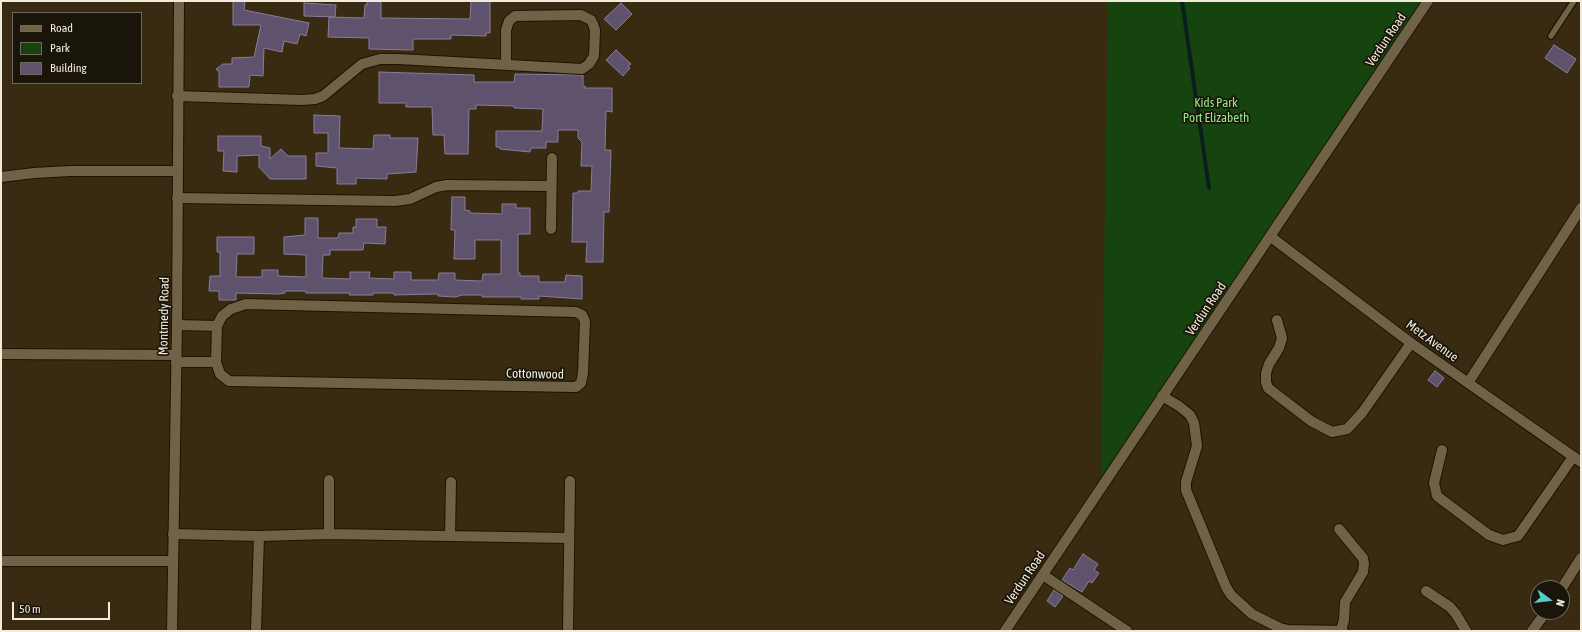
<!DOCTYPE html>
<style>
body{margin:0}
#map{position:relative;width:1582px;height:632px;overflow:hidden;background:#382b12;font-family:"Asap Condensed",sans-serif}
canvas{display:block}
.frame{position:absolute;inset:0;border:2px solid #f2eadb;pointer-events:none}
.legend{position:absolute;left:12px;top:12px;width:130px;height:72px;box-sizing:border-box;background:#1a150a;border:1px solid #706a5e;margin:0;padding:5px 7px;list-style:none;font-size:12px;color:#f2eadb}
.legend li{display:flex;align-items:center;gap:8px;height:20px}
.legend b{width:20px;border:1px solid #706a5e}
.north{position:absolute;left:1530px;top:580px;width:40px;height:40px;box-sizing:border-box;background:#1a150a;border:1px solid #706a5e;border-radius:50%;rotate:105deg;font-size:11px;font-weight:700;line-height:16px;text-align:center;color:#f2eadb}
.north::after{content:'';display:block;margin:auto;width:14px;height:18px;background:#53cdcb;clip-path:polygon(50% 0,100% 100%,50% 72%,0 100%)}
.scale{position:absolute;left:12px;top:602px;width:98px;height:18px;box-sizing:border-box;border:2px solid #f2eadb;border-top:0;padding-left:5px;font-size:12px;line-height:14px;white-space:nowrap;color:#f2eadb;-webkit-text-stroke:3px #1a150a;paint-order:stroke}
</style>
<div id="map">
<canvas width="1582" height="632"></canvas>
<div class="frame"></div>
<ul class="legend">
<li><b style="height:5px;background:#706247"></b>Road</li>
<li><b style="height:11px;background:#16440f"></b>Park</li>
<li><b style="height:11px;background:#5e526c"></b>Building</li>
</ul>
<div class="north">N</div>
<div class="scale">50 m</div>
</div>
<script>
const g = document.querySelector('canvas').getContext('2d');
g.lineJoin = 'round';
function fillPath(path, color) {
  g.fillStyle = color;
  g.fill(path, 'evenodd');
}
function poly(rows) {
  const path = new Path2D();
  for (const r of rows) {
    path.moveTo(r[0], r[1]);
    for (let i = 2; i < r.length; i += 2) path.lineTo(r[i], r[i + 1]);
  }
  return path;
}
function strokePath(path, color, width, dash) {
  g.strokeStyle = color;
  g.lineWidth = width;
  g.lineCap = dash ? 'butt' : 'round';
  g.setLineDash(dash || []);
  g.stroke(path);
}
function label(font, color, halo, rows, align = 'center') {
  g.font = font + ' "Asap Condensed",sans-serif';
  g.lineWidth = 3.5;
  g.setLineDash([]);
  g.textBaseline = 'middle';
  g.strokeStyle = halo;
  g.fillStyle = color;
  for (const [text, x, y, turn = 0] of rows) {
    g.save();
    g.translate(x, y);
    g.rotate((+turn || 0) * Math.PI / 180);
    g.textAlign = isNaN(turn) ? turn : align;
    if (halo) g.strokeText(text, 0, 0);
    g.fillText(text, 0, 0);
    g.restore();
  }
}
fillPath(poly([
 [1108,1,1422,1,1101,480]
]), '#16440f');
strokePath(poly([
 [1182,1,1209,188]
]), '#0a1e1e', 4);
const building = poly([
 [233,1,245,1,244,10,309,23,306,36,300,34,297,44,284,41,282,52,264,48,263,76,250,75,249,87,219,87,219,72,216,69,223,64,232,64,232,58,254,57,261,25,233,25,233,1],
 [367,1,381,1,381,18,470,19,471,1,490,1,490,33,486,33,486,36,451,35,451,39,413,39,413,50,369,49,369,38,328,37,329,17,364,18,365,5,367,5,367,1],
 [304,3,336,5,335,17,304,16,304,3],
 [621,3,632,14,616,30,604,19,621,3],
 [1554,45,1576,59,1567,73,1545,58,1554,45],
 [616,50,631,64,628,66,630,68,623,76,606,60,616,50],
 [379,72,474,75,474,82,514,82,515,74,583,75,583,86,585,86,585,88,612,88,612,112,606,111,605,150,611,150,609,212,604,212,603,262,586,262,587,242,572,242,573,193,578,193,578,191,591,191,592,166,581,166,582,142,578,138,578,130,558,130,558,142,546,142,546,148,531,148,530,152,500,149,500,147,496,147,496,131,542,131,543,109,514,108,514,106,476,105,476,109,469,109,468,154,445,154,444,135,433,135,432,107,406,107,406,103,379,103,379,72],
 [314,115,340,116,339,148,373,149,374,135,390,135,390,138,418,138,416,172,387,174,387,179,356,178,356,184,337,184,337,168,316,166,316,153,328,153,328,133,314,133,314,115],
 [218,136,261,136,261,146,270,148,270,159,281,149,288,156,306,156,306,179,270,179,259,167,259,155,237,156,237,172,223,171,224,151,218,151,218,136],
 [452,197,465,197,465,210,470,211,470,213,502,214,502,204,516,204,516,208,530,208,530,234,518,234,518,273,520,273,520,276,539,276,539,282,565,282,566,275,582,276,582,299,539,296,539,299,521,299,521,297,482,297,482,295,462,295,455,297,438,296,438,294,394,295,394,293,373,293,373,295,349,295,350,293,306,293,305,291,285,291,285,293,278,294,236,293,236,300,219,300,219,291,209,291,210,276,220,276,220,252,217,252,217,237,254,237,254,254,237,254,236,277,262,277,262,270,278,270,278,276,306,277,306,255,284,254,284,237,305,235,305,218,318,218,318,238,338,238,339,233,353,233,353,227,356,227,356,219,377,219,377,227,386,227,385,244,364,243,363,250,330,250,330,255,323,255,322,278,350,279,350,272,370,272,369,278,394,279,394,272,411,272,411,280,438,280,439,273,455,273,455,280,482,281,483,274,501,274,501,240,475,240,475,259,454,259,455,230,451,230,452,197],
 [1435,371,1444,378,1437,387,1428,380,1435,371],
 [1083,554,1098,564,1094,570,1099,573,1092,583,1089,581,1082,592,1062,580,1070,568,1073,570,1083,554],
 [1054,590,1063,596,1055,607,1047,601,1054,590]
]);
fillPath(building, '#5e526c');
strokePath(building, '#8a7d99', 1);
const lane = poly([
 [1551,36,1574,1]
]);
const street = poly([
 [177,96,302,100,315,99,323,96,362,64,380,59,398,59,582,69,589,64,594,56,595,30,593,24,591,20,581,15,515,16,509,21,506,30,506,64],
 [1,177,34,173,70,171,177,171],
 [177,198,395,201,410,199,436,187,447,185,551,186],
 [551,229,552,158],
 [1271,237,1411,343,1581,462],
 [246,304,576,312,582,315,585,321,583,373,581,383,576,387,229,381,220,374,216,362,217,326,222,316,231,309,246,304],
 [1277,320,1282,338,1279,348,1269,364,1266,373,1266,382,1268,388,1311,421,1332,432,1347,429,1362,413,1411,343],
 [177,325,217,326],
 [1,354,176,355],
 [176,362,216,362],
 [1468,383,1581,208],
 [1162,396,1179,406,1190,415,1194,423,1197,446,1186,482,1186,490,1226,587,1231,595,1252,614,1280,628,1288,630,1343,631],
 [1442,450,1434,483,1437,496,1489,535,1503,540,1518,536,1573,457],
 [1339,529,1363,558,1364,564,1363,572,1345,602,1344,620,1341,630],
 [173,534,259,536,329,534,569,538],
 [329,534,329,480],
 [450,536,451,482],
 [1,561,172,561],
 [1043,575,1127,631],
 [1562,588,1581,558],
 [1426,591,1450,607,1456,614,1466,631],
 [256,631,259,536],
 [568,631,570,481],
 [1532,631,1546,612]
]);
const secondary = poly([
 [172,631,177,325,179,1],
 [1005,631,1428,1]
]);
strokePath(lane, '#1f1300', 8);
strokePath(street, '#1f1300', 12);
strokePath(secondary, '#1f1300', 12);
strokePath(lane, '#706247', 5.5);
strokePath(street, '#706247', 10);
strokePath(secondary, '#706247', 10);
label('13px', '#f2eadb', '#1a150a', [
 ["Verdun Road",1386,40,-56],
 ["Verdun Road",1206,309,-56],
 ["Montmedy Road",164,316,-89],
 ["Metz Avenue",1432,341,36],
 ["Cottonwood",535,374,1],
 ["Verdun Road",1025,578,-56]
]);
label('13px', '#93ea86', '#1a150a', [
 ["Kids Park",1216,103],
 ["Port Elizabeth",1216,118]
]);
</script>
